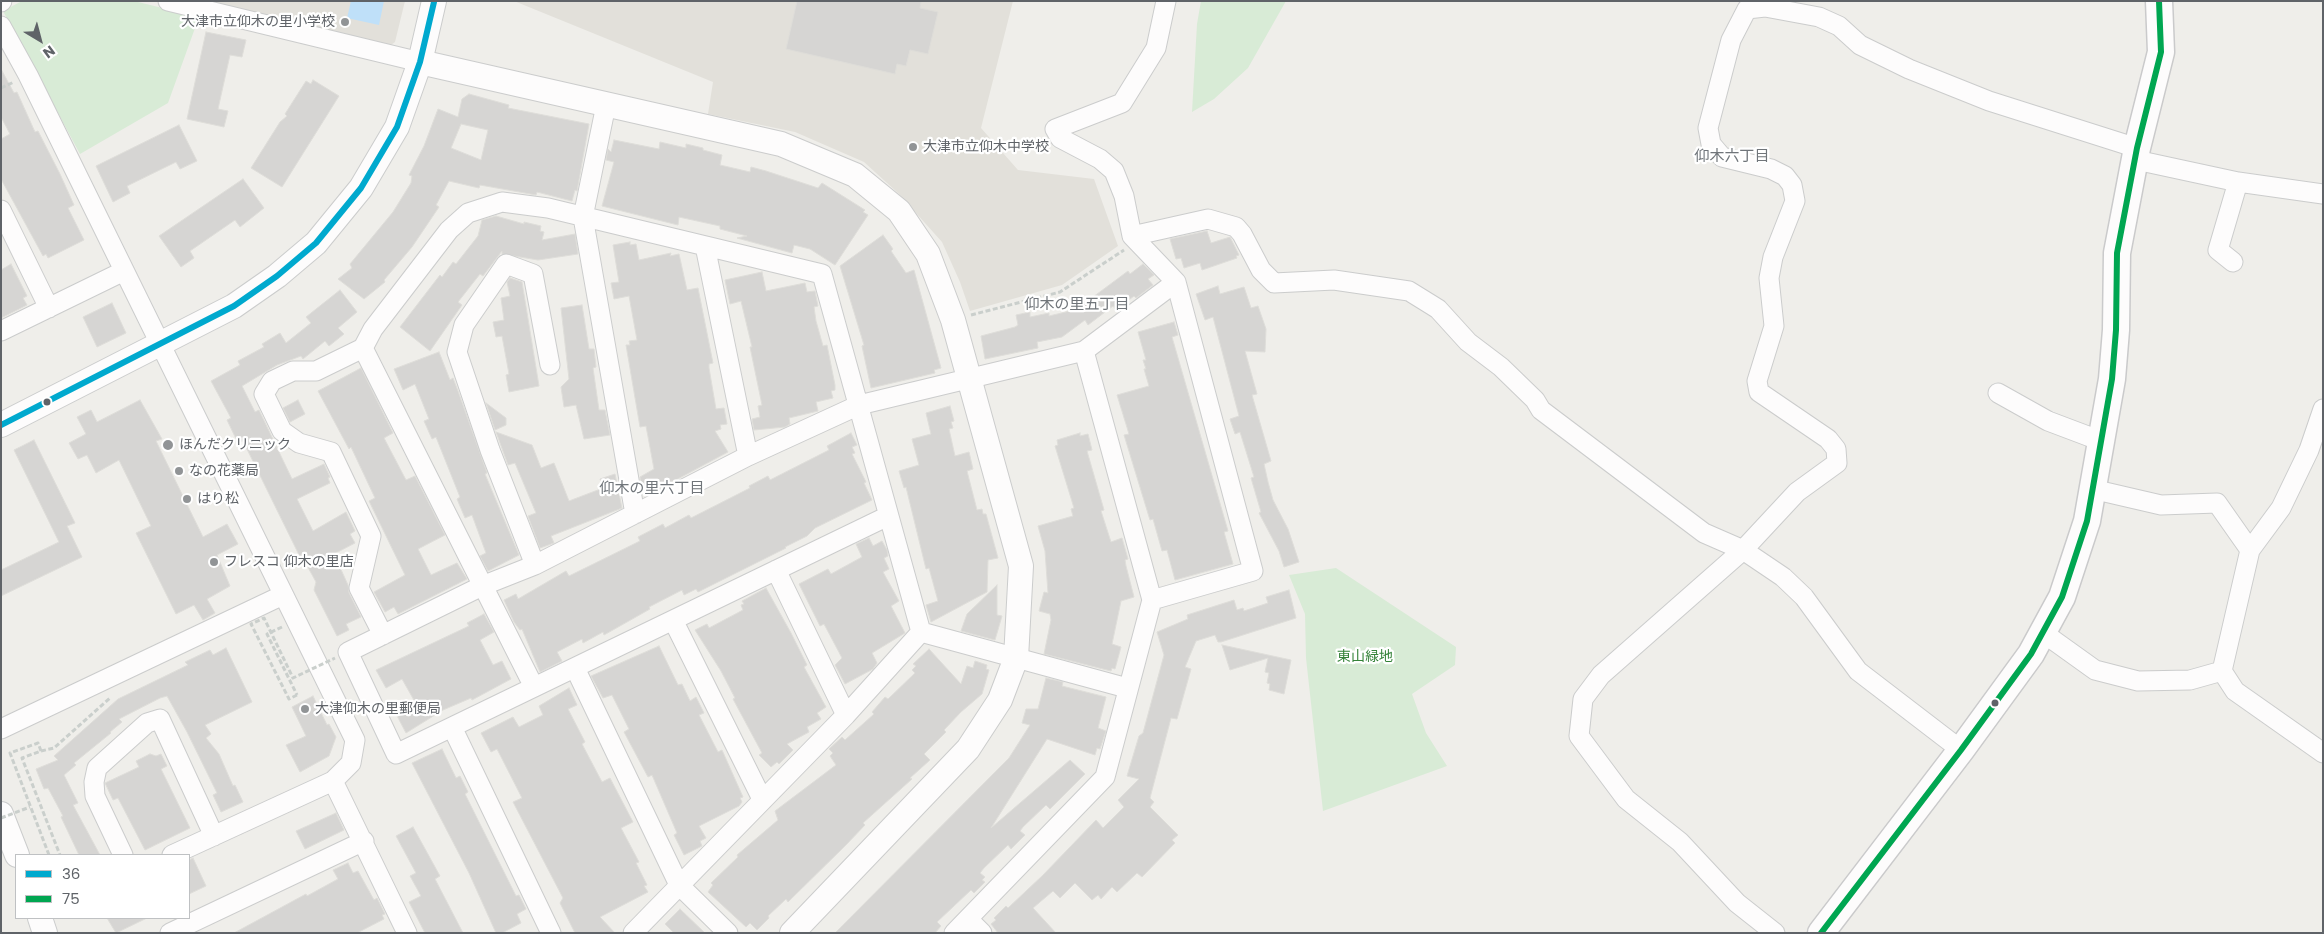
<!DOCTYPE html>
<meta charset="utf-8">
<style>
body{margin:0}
#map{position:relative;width:2324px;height:934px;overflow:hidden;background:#efeeea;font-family:Poppins,sans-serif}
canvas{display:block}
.frame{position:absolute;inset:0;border:2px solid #5f6368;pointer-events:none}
.legend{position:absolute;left:15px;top:854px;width:175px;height:65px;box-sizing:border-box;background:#fff;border:1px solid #bfc1c3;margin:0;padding:6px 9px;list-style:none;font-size:15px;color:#5f6368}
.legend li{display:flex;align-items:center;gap:10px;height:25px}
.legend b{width:25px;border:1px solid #bfc1c3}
.north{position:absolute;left:15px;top:15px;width:50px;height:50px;-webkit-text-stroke:4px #fff;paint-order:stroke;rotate:143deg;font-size:14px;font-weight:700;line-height:20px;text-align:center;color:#5f6368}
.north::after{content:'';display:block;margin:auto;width:18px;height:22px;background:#5f6368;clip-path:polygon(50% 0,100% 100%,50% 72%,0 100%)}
</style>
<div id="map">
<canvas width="2324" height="934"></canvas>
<div class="frame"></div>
<ul class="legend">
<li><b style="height:6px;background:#00a9ce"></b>36</li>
<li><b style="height:6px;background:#00a651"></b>75</li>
</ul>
<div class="north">N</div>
</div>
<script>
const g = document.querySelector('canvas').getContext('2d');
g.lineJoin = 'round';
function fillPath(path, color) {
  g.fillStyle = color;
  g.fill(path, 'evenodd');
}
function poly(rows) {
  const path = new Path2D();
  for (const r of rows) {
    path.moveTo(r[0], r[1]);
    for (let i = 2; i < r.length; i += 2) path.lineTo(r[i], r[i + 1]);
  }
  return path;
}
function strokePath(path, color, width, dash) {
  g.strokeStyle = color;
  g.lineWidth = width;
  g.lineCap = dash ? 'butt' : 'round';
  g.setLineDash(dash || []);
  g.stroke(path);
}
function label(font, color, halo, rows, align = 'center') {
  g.font = font + ' Poppins,"Noto Sans JP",sans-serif';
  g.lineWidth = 4.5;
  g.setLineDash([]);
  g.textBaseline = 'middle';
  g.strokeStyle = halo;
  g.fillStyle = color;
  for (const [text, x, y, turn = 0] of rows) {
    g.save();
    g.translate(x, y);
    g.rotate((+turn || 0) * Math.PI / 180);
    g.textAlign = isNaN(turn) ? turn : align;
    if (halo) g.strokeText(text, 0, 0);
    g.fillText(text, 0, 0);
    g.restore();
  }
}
fillPath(poly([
 [203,1,405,1,395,42,391,45],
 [514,1,1013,1,981,128,1018,170,1094,179,1118,246,1062,285,970,311,960,282,942,242,898,193,864,162,795,132,708,114,713,82]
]), '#e2e0da');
fillPath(poly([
 [22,1,134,1,199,17,168,103,80,154,3,11],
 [1201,1,1286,1,1248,68,1214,99,1192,112,1197,24],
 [1336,568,1456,647,1455,665,1412,694,1426,733,1447,766,1323,811,1306,658,1305,614,1289,575]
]), '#d8ebd6');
fillPath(poly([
 [351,1,384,1,379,25,347,18]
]), '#bfe0f9');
const building = poly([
 [797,1,921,1,920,8,938,12,928,54,910,50,906,66,897,64,895,74,786,49,797,1],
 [206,32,246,40,242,57,230,55,218,109,228,111,224,127,187,119,206,32],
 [1,69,14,93,17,92,35,132,38,131,60,174,74,205,68,208,84,240,48,258,46,254,43,256,1,179,1,139,10,134,1,117,1,69],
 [313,80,339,96,282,187,251,168,280,122,287,116,285,114,306,81,311,84,313,80],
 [469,94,509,105,508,108,589,124,577,191,575,190,572,201,537,192,536,195,480,185,479,188,449,181,436,205,439,207,412,247,384,280,385,282,364,299,338,279,352,268,350,264,393,212,411,183,412,176,409,175,424,146,438,109,458,117,462,99,469,94],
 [461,124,488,130,481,160,451,148,461,124],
 [179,125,197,161,180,169,176,162,127,186,130,193,113,202,96,166,179,125],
 [614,140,659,149,660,142,686,148,686,144,703,148,703,150,722,155,720,165,750,172,751,167,766,171,818,188,822,183,865,210,863,212,868,215,835,265,810,249,794,245,792,253,737,238,747,236,720,229,720,226,679,217,678,225,602,206,614,162,606,160,608,149,611,152,614,140],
 [243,179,264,208,240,227,235,220,190,251,194,258,181,267,159,236,243,179],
 [496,216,524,224,524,222,541,226,540,231,544,232,542,240,575,234,578,254,538,260,502,254,502,251,483,276,480,274,458,302,462,305,430,351,400,327,440,275,442,277,453,262,456,264,478,236,482,220,496,216],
 [1207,231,1211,243,1230,237,1239,255,1236,256,1237,258,1202,270,1200,263,1184,268,1181,258,1176,259,1170,239,1207,231],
 [883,235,893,249,891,251,906,273,914,270,941,368,934,370,935,373,871,388,862,346,864,345,840,266,883,235],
 [630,242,630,245,636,244,639,260,671,253,670,256,679,254,687,290,698,288,713,363,709,364,709,368,716,409,724,408,727,424,720,425,721,429,715,431,728,452,646,496,643,493,640,477,654,469,646,426,640,427,626,345,630,345,629,341,637,340,629,296,614,299,611,283,619,282,613,245,630,242],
 [11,264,27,296,23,298,27,305,1,318,1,270,11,264],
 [1143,264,1154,275,1148,279,1153,285,1136,298,1134,296,1116,310,1113,306,1088,325,1085,320,1062,337,1037,342,1038,348,985,359,981,336,1015,327,1018,325,1016,315,1030,312,1030,317,1049,313,1049,316,1070,311,1084,301,1085,303,1128,271,1130,274,1143,264],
 [762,272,766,291,805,283,807,292,815,291,818,306,814,307,816,321,823,346,827,345,835,385,835,390,831,391,833,398,816,402,818,411,789,418,790,424,785,427,754,430,752,419,760,417,758,406,762,405,750,347,752,347,741,301,730,304,725,280,762,272],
 [510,278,522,282,539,386,509,392,506,375,509,374,502,336,496,337,493,322,504,320,501,298,510,296,507,282,510,278],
 [1218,286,1220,294,1244,287,1251,308,1258,306,1266,329,1265,352,1245,351,1257,394,1252,395,1271,461,1264,464,1268,482,1273,500,1288,529,1299,562,1284,567,1279,551,1259,513,1261,512,1251,478,1254,477,1240,432,1235,434,1230,419,1239,416,1213,317,1205,320,1196,294,1218,286],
 [340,290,357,312,338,328,344,334,329,346,325,341,303,359,301,356,277,365,242,386,255,412,259,410,292,479,324,464,330,477,328,478,330,483,297,499,313,531,346,512,355,531,350,534,355,543,334,554,348,585,349,593,361,617,346,624,349,630,337,636,314,590,316,582,305,562,303,563,243,441,238,443,227,420,231,418,211,381,240,365,238,361,264,347,262,344,280,333,286,343,311,323,306,317,340,290],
 [112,303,126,333,97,347,83,317,112,303],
 [582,305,589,349,594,349,596,367,593,368,599,410,605,410,610,435,584,439,576,405,564,407,561,387,569,379,561,308,582,305],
 [1174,322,1178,335,1172,337,1228,531,1224,532,1233,564,1175,580,1167,550,1162,551,1153,519,1150,520,1124,435,1129,434,1117,395,1149,386,1144,369,1146,369,1143,360,1146,360,1138,332,1174,322],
 [439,352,450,380,453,378,458,391,487,473,485,474,519,555,488,571,480,556,486,553,472,515,465,518,457,499,460,497,436,437,432,439,424,421,429,419,415,384,403,390,394,369,439,352],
 [361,368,393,433,384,438,406,480,415,476,445,535,418,549,431,575,457,563,467,579,398,614,394,607,385,612,374,592,405,575,369,501,375,498,351,447,349,449,318,391,361,368],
 [140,400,162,439,156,441,203,537,227,524,238,544,217,555,230,586,207,599,215,613,203,620,194,605,176,614,136,533,151,526,119,460,96,473,87,455,78,459,69,443,86,434,77,417,91,410,97,422,140,400],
 [298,400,305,414,290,422,283,408,298,400],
 [486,403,506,418,506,425,495,430,486,403],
 [950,406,954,421,951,422,953,428,949,429,955,456,969,452,973,469,967,471,977,510,982,509,983,514,986,514,998,558,988,560,987,592,931,622,926,605,938,601,929,568,926,569,906,487,904,488,899,471,919,465,912,439,931,434,926,413,950,406],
 [496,432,532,445,541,468,554,463,569,501,603,488,600,479,615,474,622,508,551,536,554,543,540,548,528,516,536,513,515,463,508,465,496,432],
 [851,433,857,445,852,447,855,453,852,454,866,482,864,483,872,500,815,528,807,536,785,547,786,548,698,592,696,589,684,595,682,590,649,607,650,609,604,635,603,632,583,643,582,639,557,652,562,661,540,672,522,629,520,630,514,622,504,600,516,594,518,599,566,571,569,576,640,541,638,537,663,524,665,528,689,515,691,518,750,488,749,486,768,476,770,480,829,450,827,446,851,433],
 [1080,433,1080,436,1088,434,1092,450,1087,451,1104,510,1101,511,1111,542,1122,538,1128,559,1125,560,1126,566,1134,597,1121,601,1112,644,1121,647,1115,669,1112,668,1111,671,1044,654,1051,620,1050,614,1039,611,1044,592,1048,593,1045,551,1038,526,1073,516,1071,509,1074,508,1055,446,1058,445,1057,440,1080,433],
 [34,440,75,523,67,526,82,557,1,596,1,570,59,542,14,450,34,440],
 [869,538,873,546,882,541,887,550,888,556,884,558,889,569,883,572,899,601,891,606,905,633,872,653,877,663,873,669,845,684,835,665,842,658,824,624,820,626,799,584,828,569,831,574,862,557,856,544,869,538],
 [997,585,997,615,1002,616,995,640,961,631,967,614,997,585],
 [766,588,791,633,807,665,804,667,826,707,817,713,821,719,807,727,809,732,787,744,793,750,779,764,777,762,771,767,759,755,762,753,733,699,735,698,721,671,695,630,707,624,709,628,743,610,741,605,744,604,742,601,766,588],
 [1289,590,1296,618,1221,642,1218,642,1215,635,1196,641,1185,667,1191,669,1177,719,1171,718,1150,798,1154,802,1150,807,1178,835,1172,840,1175,843,1142,877,1137,873,1117,892,1112,887,1101,899,1098,895,1092,900,1075,883,1060,898,1053,891,1033,908,1056,933,998,933,991,924,996,920,994,918,1006,906,1008,908,1043,875,1096,820,1103,828,1124,807,1118,800,1139,779,1127,776,1139,736,1143,733,1164,655,1157,632,1188,619,1187,615,1234,600,1237,610,1243,608,1244,611,1268,603,1266,597,1289,590],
 [484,614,494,632,480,640,493,665,502,661,511,679,472,700,471,698,443,710,406,733,395,712,415,702,402,679,386,688,376,670,469,626,467,623,484,614],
 [1222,645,1291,660,1284,694,1269,690,1270,684,1267,683,1269,673,1265,672,1268,658,1230,670,1222,645],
 [659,646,678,685,682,684,690,701,696,697,704,713,699,715,718,752,722,750,743,797,740,798,742,802,739,806,699,826,706,838,700,841,702,846,684,855,674,835,677,833,652,775,648,777,624,732,629,729,612,695,603,698,591,676,659,646],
 [226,648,252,702,205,725,211,734,206,738,219,754,233,786,235,785,243,802,221,812,213,795,217,793,187,732,167,696,160,698,119,719,122,722,110,732,111,733,74,763,76,765,64,775,78,803,73,805,100,855,79,855,61,817,63,816,48,788,44,789,36,769,58,760,54,756,118,699,188,665,185,662,210,650,213,655,226,648],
 [929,649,961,684,967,666,973,668,975,661,987,665,986,669,989,670,982,694,961,712,944,730,946,732,924,754,930,760,910,778,912,779,863,823,865,825,846,845,788,902,786,899,768,916,769,918,757,930,750,923,746,927,708,892,713,885,711,883,738,857,737,855,778,820,775,811,836,765,830,756,833,753,829,749,842,737,845,740,874,714,872,712,885,697,888,699,915,673,912,670,916,666,913,664,929,649],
 [1046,678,1063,682,1062,686,1106,697,1098,728,1106,731,1100,749,1097,748,1095,755,1047,739,991,828,1070,760,1085,774,1050,809,1046,805,1023,827,1020,831,1025,835,1011,849,1008,845,984,868,980,873,985,877,982,880,985,882,974,893,971,890,937,922,941,926,935,933,835,933,1009,758,1030,725,1022,723,1026,709,1038,709,1046,678],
 [569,688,577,705,568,709,585,742,582,744,602,782,610,778,633,822,621,828,639,862,636,863,647,885,644,886,648,892,600,917,615,933,575,933,560,903,563,898,513,802,522,798,497,749,491,752,481,733,513,717,519,727,543,715,539,706,569,688],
 [313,696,327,725,329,724,336,737,329,756,300,772,286,745,306,736,292,707,313,696],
 [442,749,456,778,460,776,468,792,465,794,516,896,519,895,526,909,517,914,521,923,502,933,496,933,469,873,412,763,442,749],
 [150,754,156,756,161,754,167,766,161,769,190,828,145,850,118,798,113,800,105,783,139,767,136,761,150,754],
 [336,813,344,830,305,849,296,831,336,813],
 [413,827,440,876,435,879,463,933,425,933,409,902,421,896,410,876,416,873,396,836,413,827],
 [193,858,206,886,189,894,189,860,193,858],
 [348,863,353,873,358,871,374,900,377,898,385,914,382,915,384,919,357,933,234,933,306,894,307,896,338,879,333,870,348,863],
 [680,909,705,933,674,933,665,924,680,909],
 [107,918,147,918,116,933,107,918]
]);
fillPath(building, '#d6d5d3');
strokePath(building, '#deddd9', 1);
const minor = poly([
 [168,1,420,62],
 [1166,1,1156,48,1122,103,1055,129,1060,138,1100,159,1114,171,1124,196,1132,236,1208,219,1236,227,1242,234,1261,270,1274,283,1334,280,1409,291,1430,304,1438,309,1468,342,1501,367,1535,400,1541,410,1704,533,1743,550,1783,577,1804,597,1858,671,1961,750],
 [1,2,2,1],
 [1,26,28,75,355,740,351,763,333,781,172,855],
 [606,105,583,217,635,514],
 [2136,160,2238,182,2323,194],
 [1,210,49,308],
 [1132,236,1176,282],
 [705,246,748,456],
 [2233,262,2218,250,2238,182],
 [1,331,124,271],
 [363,348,316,371,293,371,272,381,264,394,282,431,299,443,331,452,371,536,359,588,383,635],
 [1998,393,2048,421,2101,441],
 [2323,409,2309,450,2281,508,2250,550,2222,671,2235,691,2323,753],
 [2092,489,2161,505,2217,503,2250,550],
 [888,516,396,754,348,652,482,586,535,565,748,456,859,405,1084,351,1176,282,1253,571,1152,600],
 [535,565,490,450,457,352,464,325,506,264,533,274,550,365],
 [776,570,846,715],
 [673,620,762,799],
 [921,632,1127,688],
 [2042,632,2095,670,2138,681,2190,680,2222,671],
 [575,668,679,885,728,933],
 [534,687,363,348,373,329,449,230,468,213,502,202,548,208,822,274,921,632],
 [452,727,551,933],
 [1,729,283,595],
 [333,781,407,933],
 [123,855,95,796,94,782,97,768,147,723,160,719,214,836],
 [968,919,982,933],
 [170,933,364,841],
 [633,933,846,715,921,632],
 [954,933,1105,777,1152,600,1084,351],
 [1775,933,1737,903,1680,842,1626,799,1579,736,1583,699,1601,675,1743,550,1797,492,1837,463,1836,449,1828,439,1759,392,1757,381,1774,326,1769,278,1773,257,1795,201,1792,185,1785,176,1771,169,1722,157,1711,144,1708,128,1731,40,1747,9,1765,7,1819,17,1839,26,1860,45,1909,69,1989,101,2137,148]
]);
const tertiary = poly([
 [420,62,781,144,855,175,899,211,928,254,953,320,1021,566,1016,658,1000,700,968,749,792,933],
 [1,425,234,306,277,276,316,243,361,188,397,127,420,62,434,1],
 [1,814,17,855],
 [40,918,45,933]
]);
const secondary = poly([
 [1821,933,1961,750,2031,654,2062,597,2087,521,2112,379,2116,330,2117,253,2137,148,2161,52,2159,1]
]);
strokePath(minor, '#cbcccc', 21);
strokePath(tertiary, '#cbcccc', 26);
strokePath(secondary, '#cacacb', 29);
strokePath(poly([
 [1,88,14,82],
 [971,315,1060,292,1124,250],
 [282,627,267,634,297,695],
 [41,751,54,748,110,698],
 [49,855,10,753,38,743,41,751,22,758,60,855]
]), '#cacfcc', 3, [5, 2.5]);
strokePath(minor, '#fdfcfc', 19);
strokePath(tertiary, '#fdfcfc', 24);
strokePath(secondary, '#fdfcfc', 26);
strokePath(poly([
 [297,695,289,699,251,624,264,618,293,678,335,658],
 [1,818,30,807]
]), '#cacfcc', 3, [5, 2.5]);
strokePath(poly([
 [1,425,234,306,277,276,316,243,361,188,397,127,420,62,434,2]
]), '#00a9ce', 6);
strokePath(poly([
 [1821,933,1961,750,2031,654,2062,597,2087,521,2112,379,2116,330,2117,253,2137,148,2161,52,2159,1]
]), '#00a651', 6);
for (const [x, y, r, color] of [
 [345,22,5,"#919496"],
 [913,147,5,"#919496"],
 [47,402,4.5,"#5f6368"],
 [168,445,6,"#919496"],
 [179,471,5,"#919496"],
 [187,499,5,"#919496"],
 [214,562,5,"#919496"],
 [1995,703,4.5,"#5f6368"],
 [305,709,5,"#919496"]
]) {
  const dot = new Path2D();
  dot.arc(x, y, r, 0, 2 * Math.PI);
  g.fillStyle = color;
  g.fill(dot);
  strokePath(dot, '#fff', 2);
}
label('14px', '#5f6368', '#fff', [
 ["大津市立仰木の里小学校",335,22,"right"],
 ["大津市立仰木中学校",923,147],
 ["ほんだクリニック",179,445],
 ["なの花薬局",189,471],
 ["はり松",197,499],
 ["フレスコ 仰木の里店",224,562],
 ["大津仰木の里郵便局",315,709]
], 'left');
label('14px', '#348238', '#fff', [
 ["東山緑地",1365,657]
]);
label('15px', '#70757a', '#fff', [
 ["仰木六丁目",1732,157],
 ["仰木の里五丁目",1077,305],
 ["仰木の里六丁目",652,489]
]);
</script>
